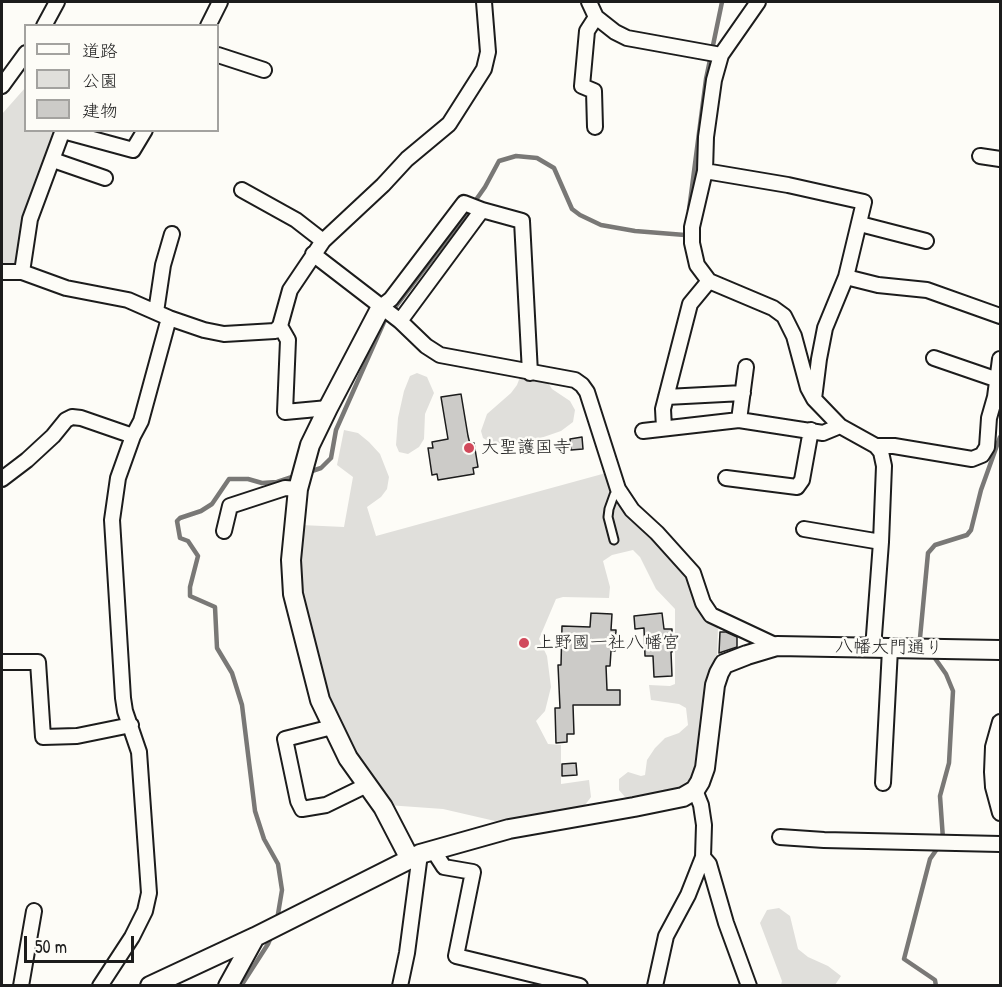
<!DOCTYPE html>
<meta charset="utf-8">
<style>
body{margin:0}
#map{position:relative;width:1002px;height:987px;overflow:hidden;background:#fdfcf7;font-family:"Patrick Hand","Klee One",sans-serif}
canvas{display:block}
.frame{position:absolute;inset:0;border:3px solid #1c1c1c;pointer-events:none}
.legend{position:absolute;left:24px;top:24px;width:195px;height:108px;box-sizing:border-box;background:#fdfcf7;border:2px solid #a3a29f;margin:0;padding:8px 10px;list-style:none;font-size:18px;color:#1c1c1c}
.legend li{display:flex;align-items:center;gap:12px;height:30px}
.legend b{width:30px;border:2px solid #a3a29f}
.scale{position:absolute;left:24px;top:936px;width:110px;height:27px;box-sizing:border-box;border:3px solid #1c1c1c;border-top:0;padding-left:8px;font-size:18px;line-height:21px;white-space:nowrap;color:#1c1c1c;-webkit-text-stroke:4px #fdfcf7;paint-order:stroke}
</style>
<div id="map">
<canvas width="1002" height="987"></canvas>
<div class="frame"></div>
<ul class="legend">
<li><b style="height:8px;background:#fdfcf7"></b>道路</li>
<li><b style="height:16px;background:#e0dfdb"></b>公園</li>
<li><b style="height:16px;background:#cccbc8"></b>建物</li>
</ul>
<div class="scale">50 m</div>
</div>
<script>
const g = document.querySelector('canvas').getContext('2d');
g.lineJoin = 'round';
function fillPath(path, color) {
  g.fillStyle = color;
  g.fill(path, 'evenodd');
}
function poly(rows) {
  const path = new Path2D();
  for (const r of rows) {
    path.moveTo(r[0], r[1]);
    for (let i = 2; i < r.length; i += 2) path.lineTo(r[i], r[i + 1]);
  }
  return path;
}
function strokePath(path, color, width, dash) {
  g.strokeStyle = color;
  g.lineWidth = width;
  g.lineCap = dash ? 'butt' : 'round';
  g.setLineDash(dash || []);
  g.stroke(path);
}
function label(font, color, halo, rows, align = 'center') {
  g.font = font + ' "Patrick Hand","Klee One",sans-serif';
  g.lineWidth = 5;
  g.setLineDash([]);
  g.textBaseline = 'middle';
  g.strokeStyle = halo;
  g.fillStyle = color;
  for (const [text, x, y, turn = 0] of rows) {
    g.save();
    g.translate(x, y);
    g.rotate((+turn || 0) * Math.PI / 180);
    g.textAlign = isNaN(turn) ? turn : align;
    if (halo) g.strokeText(text, 0, 0);
    g.fillText(text, 0, 0);
    g.restore();
  }
}
fillPath(poly([
 [25,88,26,130,61,131,17,267,2,268,2,114],
 [417,373,427,377,434,393,425,414,424,439,419,447,408,454,399,452,396,445,398,418,404,391,410,376],
 [520,377,547,381,552,389,570,401,575,410,573,422,561,431,535,440,493,444,483,438,481,431,487,414,511,393,517,385],
 [344,430,358,433,369,442,380,454,389,477,387,489,381,497,367,507,376,536,606,473,617,503,653,538,683,572,707,617,718,627,717,659,711,668,706,682,693,777,679,787,633,801,625,797,619,790,619,779,628,772,641,776,645,775,647,760,655,748,665,738,679,733,688,725,686,708,679,704,651,700,649,685,670,686,675,684,675,609,656,589,640,557,633,550,612,555,603,561,610,587,609,598,563,597,556,599,539,639,547,656,551,687,545,711,536,721,548,744,561,745,561,784,589,780,591,797,582,809,495,821,443,809,387,805,353,753,327,698,300,593,299,558,301,525,344,527,353,477,337,465],
 [779,908,790,916,798,949,808,957,828,966,841,976,835,985,781,985,782,981,760,923,767,910]
]), '#e0dfdb');
strokePath(poly([
 [689,210,706,79,722,2],
 [309,472,321,468,331,458,336,430,384,322,466,214,485,187,499,161,516,156,537,158,554,168,572,209,580,215,601,225,635,231,685,235,686,231],
 [924,643,920,638,928,553,935,545,967,535,971,530,981,490,1000,437],
 [932,654,946,674,953,691,949,763,940,796,943,839],
 [277,920,282,890,278,864,264,839,255,811,242,705,232,673,217,648,215,607,190,596,190,587,198,556,188,541,180,538,177,521,180,518,201,511,212,504,229,479,248,479,262,483,277,482,298,475],
 [241,986,268,944,271,937],
 [936,986,935,980,904,959,930,859,939,846]
]), '#797876', 4.5);
const building = poly([
 [461,394,468,436,470,444,474,443,478,467,473,468,474,474,438,480,437,474,432,475,428,448,433,448,432,442,448,439,441,397,461,394],
 [582,437,583,449,571,450,570,439,582,437],
 [591,613,612,614,611,630,616,630,615,651,611,651,610,666,606,666,607,690,620,690,620,705,573,705,574,734,567,734,567,742,556,743,555,708,560,708,558,665,561,665,562,626,590,627,591,613],
 [662,613,664,629,672,629,672,652,671,652,672,676,654,677,653,656,645,656,644,628,635,629,634,616,662,613],
 [720,632,726,632,737,637,737,647,719,653,720,632],
 [576,763,577,775,562,776,562,764,576,763]
]);
fillPath(building, '#cccbc8');
strokePath(building, '#1c1c1c', 1.5);
const service = poly([
 [614,540,608,517,609,509,614,495,618,489]
]);
const minor = poly([
 [589,2,596,17,615,32,627,38,721,55],
 [758,2,721,55,714,80,706,137,705,171,692,227,692,243,697,265,709,281,773,308,784,316,794,336,808,388,814,399,840,426,876,446,881,452,884,466,881,542,873,649],
 [44,26,57,2],
 [208,26,220,2],
 [218,55,264,70],
 [2,86,26,53],
 [595,127,594,91,582,86,587,31,596,17],
 [63,131,133,150,145,130],
 [980,156,1000,159],
 [53,160,105,178],
 [705,171,788,185,864,202,846,277,825,328,819,359,814,399],
 [242,190,296,220,323,241],
 [860,224,926,241],
 [313,254,400,321,426,346,440,355,575,380,582,385,587,392,618,489,632,510,657,533,693,573,703,603,711,615,777,646],
 [2,272,22,272,66,288,128,300,169,318,204,330,224,334,275,331,280,326,290,290,323,241,383,185,407,159,449,124,484,69,488,52,484,2],
 [22,272,30,219,63,130],
 [846,277,878,285,927,290,1000,316],
 [381,307,391,299,464,203,482,210,522,221,530,373],
 [156,312,163,265,172,234],
 [400,321,482,210],
 [280,326,288,340,285,412,328,408],
 [934,358,998,380],
 [666,397,743,393],
 [739,420,746,367],
 [664,428,663,409,690,304,709,281],
 [643,431,739,420,823,433,840,426],
 [876,446,894,446,972,459,982,455,987,447,989,418,995,397,1000,359],
 [726,478,797,487,802,480,811,430],
 [2,479,27,460,53,436,66,420,72,417,81,418,133,436],
 [804,529,881,542],
 [224,531,230,506,285,488,298,489],
 [2,662,38,662,43,737,77,736,131,725],
 [1000,722,993,747,992,772,993,787,1000,813],
 [332,727,285,739,298,801,302,809,326,805,367,785],
 [883,783,890,649],
 [780,837,824,840,1000,844],
 [433,850,444,867,473,872,456,956,580,986],
 [703,857,709,864,726,923,749,986],
 [21,986,34,911],
 [100,986,132,937,145,911,149,893,139,752,125,711,123,698,112,520,118,478,133,436,141,421,169,318],
 [400,986,407,953,420,854],
 [655,986,666,936,688,895,703,857,704,825,701,805,695,790]
]);
const tertiary = poly([
 [381,307,328,408,310,445,298,489,291,560,293,594,320,700,348,758,383,807,410,859],
 [150,986,255,937,420,854,509,829,634,807,683,797,695,790,700,782,705,768,715,685,719,673,724,664,747,655,777,646,1000,650],
 [228,986,255,937]
]);
strokePath(service, '#1c1c1c', 11);
strokePath(minor, '#1c1c1c', 18);
strokePath(tertiary, '#1c1c1c', 22);
strokePath(service, '#fdfcf7', 7);
strokePath(minor, '#fdfcf7', 14);
strokePath(tertiary, '#fdfcf7', 18);
for (const [x, y, r, color] of [
 [469,448,6,"#d1495b"],
 [524,643,6,"#d1495b"]
]) {
  const dot = new Path2D();
  dot.arc(x, y, r, 0, 2 * Math.PI);
  g.fillStyle = color;
  g.fill(dot);
  strokePath(dot, '#fdfcf7', 2);
}
label('18px', '#1c1c1c', '#fdfcf7', [
 ["大聖護国寺",481,448],
 ["上野國一社八幡宮",536,643]
], 'left');
label('18px', '#1c1c1c', '#fdfcf7', [
 ["八幡大門通り",889,648,1]
]);
</script>
